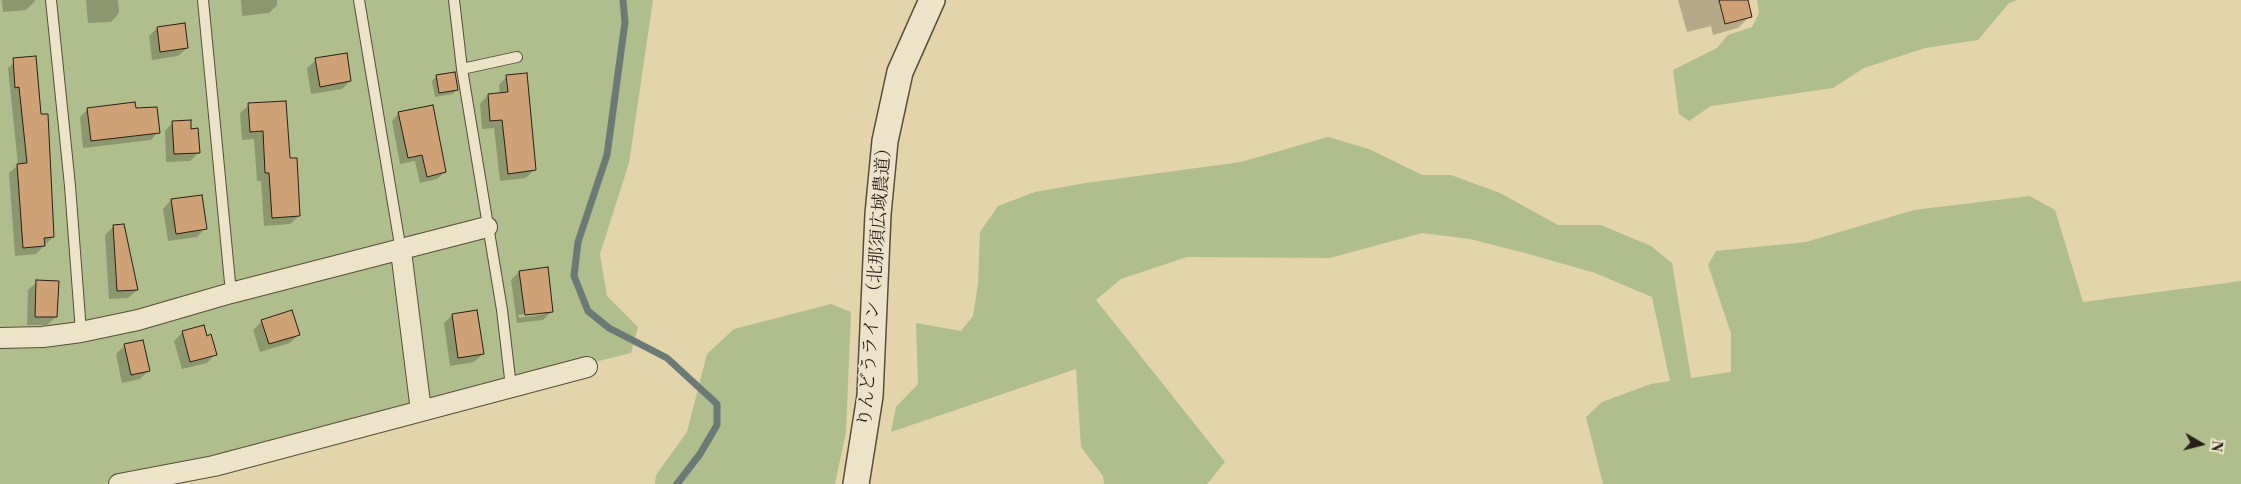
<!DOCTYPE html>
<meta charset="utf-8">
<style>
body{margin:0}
#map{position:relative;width:2241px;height:484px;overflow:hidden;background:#e3d4ac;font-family:"Libre Bodoni",serif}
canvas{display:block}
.north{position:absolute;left:2176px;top:419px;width:50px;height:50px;-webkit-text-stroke:4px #ede3c9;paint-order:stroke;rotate:98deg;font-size:14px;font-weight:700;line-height:20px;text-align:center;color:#2a1f18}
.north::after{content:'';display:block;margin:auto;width:18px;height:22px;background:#2a1f18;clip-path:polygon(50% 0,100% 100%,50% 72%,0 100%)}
</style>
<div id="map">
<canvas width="2241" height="484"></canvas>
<div class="north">N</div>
</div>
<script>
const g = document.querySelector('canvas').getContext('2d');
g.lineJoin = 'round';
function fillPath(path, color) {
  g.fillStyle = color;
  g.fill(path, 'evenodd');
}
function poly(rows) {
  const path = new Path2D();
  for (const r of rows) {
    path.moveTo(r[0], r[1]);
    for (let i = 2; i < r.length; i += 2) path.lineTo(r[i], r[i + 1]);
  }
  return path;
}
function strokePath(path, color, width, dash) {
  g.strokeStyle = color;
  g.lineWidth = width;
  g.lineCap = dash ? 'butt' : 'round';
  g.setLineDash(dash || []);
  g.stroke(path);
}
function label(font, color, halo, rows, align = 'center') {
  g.font = font + ' "Libre Bodoni","Noto Serif JP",serif';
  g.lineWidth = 4;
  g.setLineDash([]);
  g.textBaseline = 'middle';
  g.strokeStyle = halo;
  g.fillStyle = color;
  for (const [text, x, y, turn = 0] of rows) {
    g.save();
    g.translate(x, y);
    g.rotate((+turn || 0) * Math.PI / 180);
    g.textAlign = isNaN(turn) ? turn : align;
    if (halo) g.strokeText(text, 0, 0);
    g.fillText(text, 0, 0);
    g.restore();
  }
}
fillPath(poly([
 [0,0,653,0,629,163,600,254,607,296,638,327,631,353,104,484,0,484],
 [1757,0,2018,0,2009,3,1978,40,1925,48,1864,68,1833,88,1711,106,1689,121,1679,114,1673,70,1717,48,1728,35,1752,27,1759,13],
 [1328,137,1369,149,1422,175,1451,175,1500,193,1558,225,1601,225,1651,246,1672,263,1691,378,1731,372,1731,333,1708,265,1716,251,1806,242,1914,210,2030,196,2055,210,2083,302,2241,281,2241,484,1603,484,1586,417,1602,402,1651,384,1670,381,1652,297,1595,273,1529,254,1470,239,1422,233,1330,258,1187,257,1121,279,1096,300,1225,462,1207,484,1104,484,1103,476,1081,447,1076,369,891,432,896,407,918,384,916,323,961,331,973,316,978,284,980,232,998,206,1035,192,1086,183,1241,162],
 [831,304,851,312,846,432,835,484,655,484,656,475,687,432,707,354,734,329]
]), '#b0bd8c');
fillPath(poly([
 [2,0,35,0,35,1,26,10,3,12],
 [86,0,118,0,119,13,111,22,88,23],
 [241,0,277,0,277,5,269,13,242,16],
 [1678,0,1746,0,1750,16,1738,28,1713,35,1711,26,1687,32],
 [157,28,187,48,178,56,152,60,149,36],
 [17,59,53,237,36,254,15,256,9,173,18,165,8,68],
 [316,60,350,81,342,89,311,94,307,68],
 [507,76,534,170,526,178,500,181,494,128,482,129,480,104,488,95,500,94,499,85],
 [436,77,457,89,453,94,435,97,432,81],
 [249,105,289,159,299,216,290,224,264,226,261,181,257,181,254,139,242,140,240,113],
 [88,109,134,110,158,132,151,140,83,148,80,117],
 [399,113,445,172,437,179,420,183,415,161,400,164,392,121],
 [173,122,190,130,199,152,190,161,166,162,165,131],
 [200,196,205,228,197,237,168,241,163,209,171,200],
 [114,226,137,290,128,298,109,299,105,235],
 [519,272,552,311,543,320,517,323,511,280],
 [544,311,544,314,519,318,518,315],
 [37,282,56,317,47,325,27,325,28,290],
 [452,315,483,354,474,362,450,366,444,323],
 [262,321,298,335,290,343,260,352,253,330],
 [183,332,206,337,215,354,207,363,182,369,174,341],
 [124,346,149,370,140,379,122,383,116,354]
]), '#0003');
strokePath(poly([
 [623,0,625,22,607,155,578,242,574,276,588,311,609,328,667,358,717,404,717,425,700,454,677,484]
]), '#6b7a74', 7);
const building = poly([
 [1719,0,1748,0,1752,17,1725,24,1719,0],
 [185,23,188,48,160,52,157,27,185,23],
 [347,53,351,81,320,87,315,58,347,53],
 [36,56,41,114,48,114,54,237,44,238,45,246,23,248,17,164,27,163,19,87,15,88,13,58,36,56],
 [455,72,458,90,439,93,436,75,455,72],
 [527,73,536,170,508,174,502,120,490,121,488,94,508,92,506,75,527,73],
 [286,101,290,158,297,158,300,216,272,218,269,173,265,173,263,131,250,132,248,103,286,101],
 [135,102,136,108,157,107,160,133,91,141,87,108,135,102],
 [433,105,446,172,427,177,422,155,408,158,398,112,433,105],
 [191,120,191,129,198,128,200,153,174,154,172,121,191,120],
 [202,195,207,229,176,234,171,199,202,195],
 [124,224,138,290,117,291,113,225,124,224],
 [548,267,553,312,525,315,519,271,548,267],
 [36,280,59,281,57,317,35,317,36,280],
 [292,310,300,335,269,344,261,320,292,310],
 [477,310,484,354,458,358,452,314,477,310],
 [204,325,207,336,211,334,217,355,190,362,182,331,204,325],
 [143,340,150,371,131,375,124,344,143,340]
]);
fillPath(building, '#cfa177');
strokePath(building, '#2a1f18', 1);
const service = poly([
 [51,0,70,186,81,332],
 [203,0,231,293],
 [359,0,401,251],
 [454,0,462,69,502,310,511,387],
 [462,69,517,57]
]);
const minor = poly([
 [401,251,421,411],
 [0,338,43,337,81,332,138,320,231,293,487,227],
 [119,484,214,466,587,367]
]);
const tertiary = poly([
 [856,484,870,396,878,214,885,141,900,72,932,0]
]);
strokePath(service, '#584c3d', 12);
strokePath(minor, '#584c3d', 22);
strokePath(tertiary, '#584c3d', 28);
strokePath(service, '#ede3c9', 10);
strokePath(minor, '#ede3c9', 20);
strokePath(tertiary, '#ede3c9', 25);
label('18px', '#2a1f18', '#ede3c9', [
 ["りんどうライン（北那須広域農道）",876,283,-86]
]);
</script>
